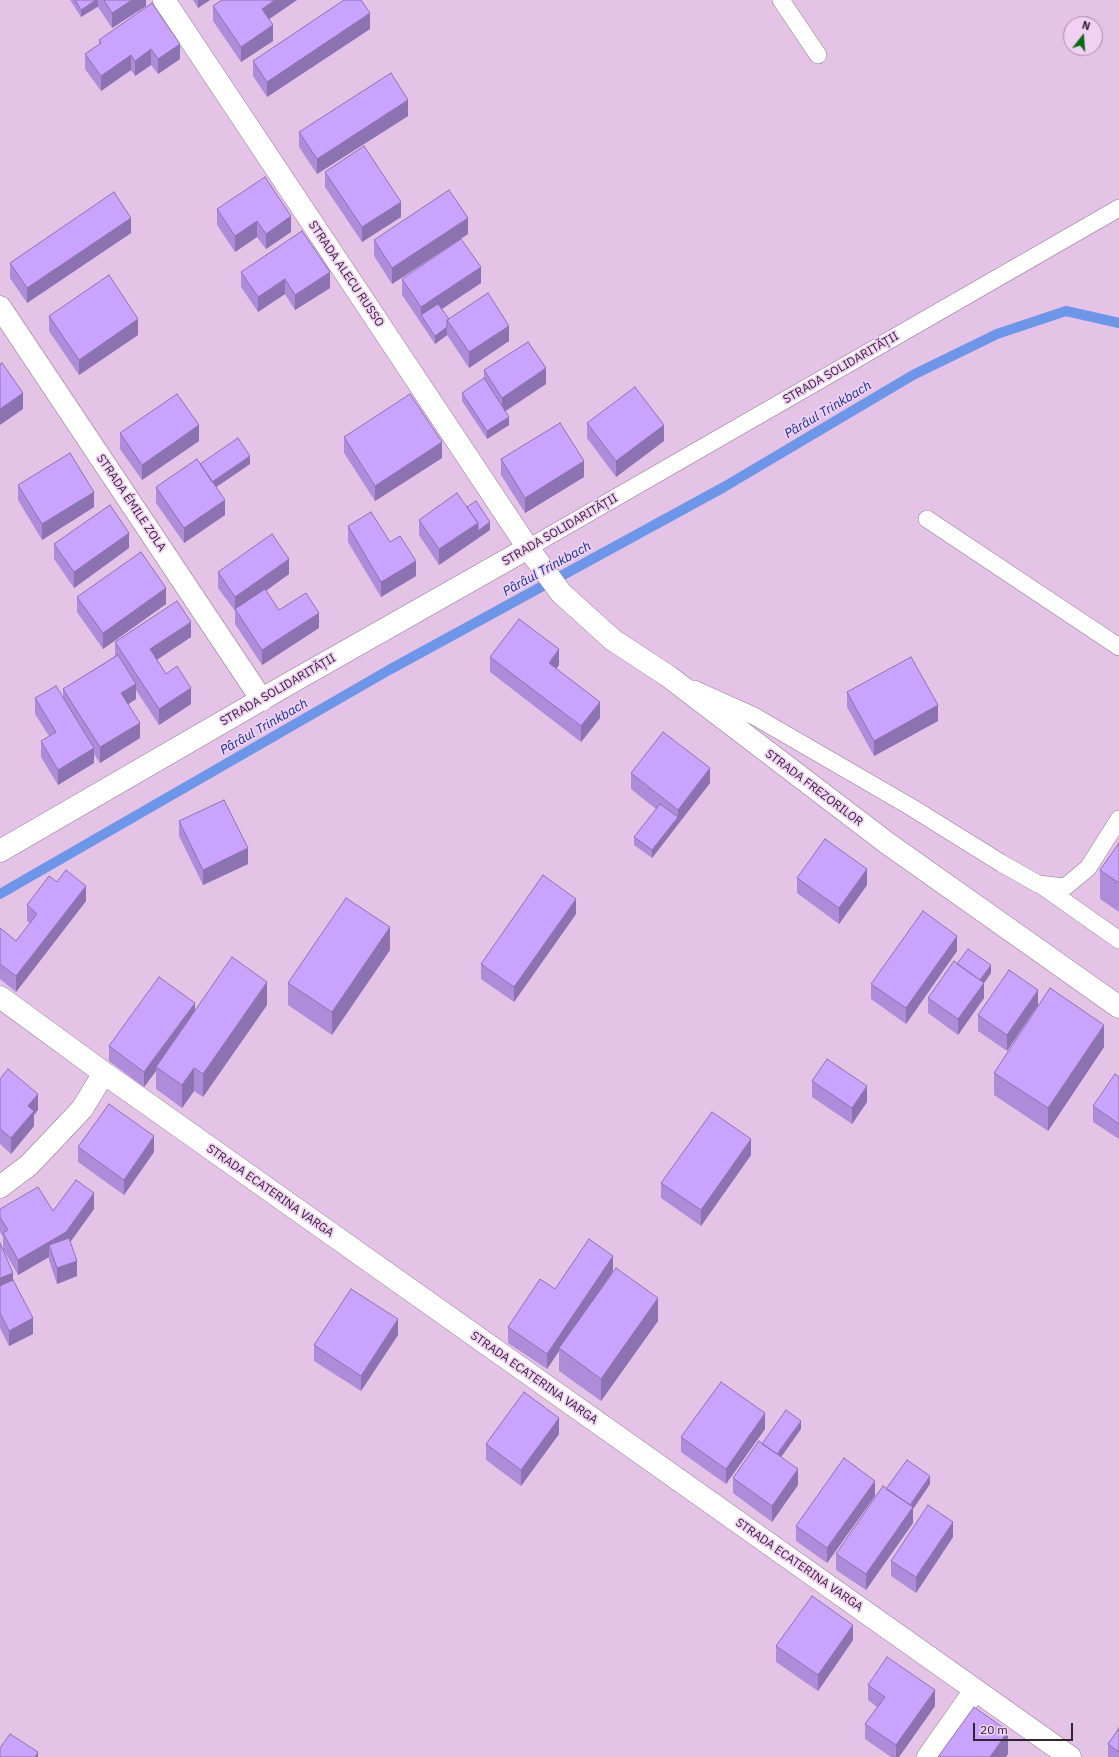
<!DOCTYPE html>
<meta charset="utf-8">
<style>
body{margin:0}
#map{position:relative;width:1119px;height:1757px;overflow:hidden;background:#e4c3e7;font-family:"IBM Plex Sans",sans-serif}
canvas{display:block}
.north{position:absolute;left:1063px;top:16px;width:40px;height:40px;box-sizing:border-box;background:#f1d0f4;border:1px solid #a48ca6;border-radius:50%;rotate:17deg;font-size:11px;font-weight:700;line-height:16px;text-align:center;color:#312532}
.north::after{content:'';display:block;margin:auto;width:14px;height:18px;background:#0c6912;clip-path:polygon(50% 0,100% 100%,50% 72%,0 100%)}
.scale{position:absolute;left:973px;top:1723px;width:100px;height:18px;box-sizing:border-box;border:2px solid #312532;border-top:0;padding-left:5px;font-size:12px;line-height:14px;white-space:nowrap;color:#312532;-webkit-text-stroke:3px #f1d0f4;paint-order:stroke}
</style>
<div id="map">
<canvas width="1119" height="1757"></canvas>
<div class="north">N</div>
<div class="scale">20 m</div>
</div>
<script>
const g = document.querySelector('canvas').getContext('2d');
g.lineJoin = 'round';
function poly(rows) {
  const path = new Path2D();
  for (const r of rows) {
    path.moveTo(r[0], r[1]);
    for (let i = 2; i < r.length; i += 2) path.lineTo(r[i], r[i + 1]);
  }
  return path;
}
function strokePath(path, color, width, dash) {
  g.strokeStyle = color;
  g.lineWidth = width;
  g.lineCap = dash ? 'butt' : 'round';
  g.setLineDash(dash || []);
  g.stroke(path);
}
function fillPath(path, color) {
  g.fillStyle = color;
  g.fill(path, 'evenodd');
}
function label(font, color, halo, rows, align = 'center') {
  g.font = font + ' "IBM Plex Sans",sans-serif';
  g.lineWidth = 3.5;
  g.setLineDash([]);
  g.textBaseline = 'middle';
  g.strokeStyle = halo;
  g.fillStyle = color;
  for (const [text, x, y, turn = 0] of rows) {
    g.save();
    g.translate(x, y);
    g.rotate((+turn || 0) * Math.PI / 180);
    g.textAlign = isNaN(turn) ? turn : align;
    if (halo) g.strokeText(text, 0, 0);
    g.fillText(text, 0, 0);
    g.restore();
  }
}
strokePath(poly([
 [0,894,389,670,724,487,913,375,997,334,1066,311,1119,323]
]), '#6d96e9', 10);
const lane = poly([
 [781,0,818,55],
 [927,519,1119,647],
 [528,548,1119,208],
 [694,689,754,716,911,807,1001,863,1038,884,1065,887,1088,868,1119,819],
 [1041,885,1119,940]
]);
const street = poly([
 [164,0,528,548,561,593,613,640,668,676,887,843,1119,1007],
 [0,307,262,700],
 [0,851,290,683,528,548],
 [0,997,104,1073,1070,1757],
 [0,1187,29,1165,82,1109,104,1073],
 [928,1757,975,1690]
]);
strokePath(lane, '#967899', 18);
strokePath(street, '#967899', 23);
strokePath(lane, '#fff', 17);
strokePath(street, '#fff', 22);
fillPath(poly([
 [70,0,146,0,146,6,112,28,98,7,81,17],
 [193,0,210,0,198,8],
 [222,0,297,0,269,19,273,41,241,62,213,21,213,6],
 [152,3,180,59,158,74,151,65,135,76,131,70,101,91,85,69,85,54,99,44,99,40],
 [370,29,267,97,253,76,253,61],
 [408,116,317,174,299,147,299,132],
 [325,172,401,217,362,242,325,187],
 [217,209,291,232,266,249,257,237,235,252,217,225],
 [302,231,330,288,295,310,285,294,258,312,241,287,241,272],
 [131,233,27,303,10,278,10,263],
 [468,234,392,284,374,256,374,240],
 [402,279,481,283,442,309,449,319,509,341,469,368,447,335,435,344,402,295],
 [49,316,138,335,79,375,49,331],
 [484,370,546,384,506,411,509,425,487,439,462,401,462,393,484,378],
 [587,423,664,441,616,477,587,438],
 [120,433,199,441,142,480,120,449],
 [344,437,442,458,375,501,344,453],
 [501,459,584,477,525,513,501,475],
 [200,464,250,464,216,487,225,515,184,543,156,503,156,487],
 [18,485,94,507,42,540,18,500],
 [419,520,490,530,439,565,419,535],
 [348,526,416,576,381,597,348,542],
 [54,544,129,548,74,588,54,559],
 [218,572,289,574,266,591,279,610,319,628,262,665,235,624,235,611,218,588],
 [77,597,166,604,103,649,77,612],
 [191,637,157,660,166,674,191,704,159,725,136,690,136,699,128,704,140,738,100,763,94,754,94,763,58,785,41,757,41,741,49,736,35,714,35,698,63,697,63,689,115,656,115,642],
 [490,657,559,665,556,669,600,718,581,742,490,672],
 [847,692,938,721,874,756,847,707],
 [631,773,710,783,652,858,634,845,634,837,656,809,631,789],
 [179,821,248,864,203,885,179,836],
 [1119,843,1119,912,1100,899,1100,870],
 [797,878,867,885,839,924,797,893],
 [57,882,86,901,16,992,0,979,0,928,16,941,30,923,27,921,27,905],
 [576,914,514,1002,481,979,481,964],
 [390,950,332,1035,288,1005,288,983],
 [957,951,906,1024,871,999,871,984],
 [957,964,991,973,984,983,984,998,958,1035,928,1013,928,998],
 [267,1005,203,1097,194,1091,182,1108,156,1089,156,1071,144,1087,109,1061,109,1046,195,1011],
 [1038,1005,1007,1051,978,1031,978,1015],
 [1104,1047,1048,1131,994,1095,994,1073],
 [1119,1075,1119,1139,1093,1122,1093,1106],
 [0,1079,38,1110,34,1115,34,1126,11,1154,0,1144],
 [812,1081,867,1102,852,1124,812,1097],
 [78,1147,154,1152,124,1195,78,1162],
 [751,1155,701,1226,661,1198,661,1183],
 [0,1209,53,1211,94,1209,70,1242,77,1276,57,1284,49,1260,49,1257,18,1275,3,1249,3,1237,0,1232],
 [0,1243,33,1334,9,1346,0,1328],
 [613,1271,601,1289,658,1321,601,1401,559,1371,559,1351,547,1369,508,1343,508,1327,555,1289],
 [398,1335,361,1391,314,1361,314,1345],
 [765,1429,726,1484,681,1452,681,1437],
 [801,1429,781,1457,798,1485,772,1522,733,1493,733,1478,762,1444],
 [559,1434,521,1486,486,1460,486,1444],
 [930,1484,913,1509,913,1523,866,1590,836,1570,836,1554,886,1489],
 [875,1496,827,1563,796,1541,796,1526],
 [953,1537,916,1593,891,1576,891,1561],
 [853,1640,818,1691,776,1662,776,1646],
 [868,1685,935,1706,899,1757,891,1757,865,1739,865,1724,877,1707,868,1700],
 [1119,1728,1119,1757,1108,1757,1108,1744]
]), '#ae8cda');
fillPath(poly([
 [96,0,98,0,98,6,81,17,81,10],
 [132,0,146,0,146,6,112,28,112,13],
 [198,0,210,0,198,8],
 [275,0,297,0,262,24,262,9],
 [370,13,370,29,267,97,267,82],
 [273,25,273,41,241,62,241,47],
 [180,44,180,59,158,74,158,59],
 [151,49,151,65,135,76,135,61],
 [131,55,131,70,101,91,101,76],
 [408,100,408,116,317,174,317,159],
 [401,202,401,217,362,242,362,227],
 [291,216,291,232,266,249,266,234],
 [131,218,131,233,27,303,27,288],
 [468,218,468,234,392,284,392,268],
 [257,221,257,237,235,252,235,236],
 [481,267,481,283,425,320,421,315,421,323,421,307],
 [330,272,330,288,295,310,295,295],
 [285,279,285,294,258,312,258,297],
 [138,319,138,335,79,375,79,360],
 [509,326,509,341,469,368,469,352],
 [447,327,447,335,435,344,435,336],
 [546,368,546,384,502,413,502,398],
 [23,393,23,409,0,425,0,409],
 [509,417,509,425,487,439,487,431],
 [199,425,199,441,142,480,142,465],
 [664,425,664,441,616,477,616,461],
 [442,442,442,458,375,501,375,486],
 [250,456,250,464,209,492,209,484],
 [584,461,584,477,525,513,525,498],
 [94,492,94,507,42,540,42,524],
 [225,500,225,515,184,543,184,528],
 [490,522,490,530,439,565,439,549,478,523],
 [129,533,129,548,74,588,74,572],
 [289,559,289,574,237,611,235,609,235,597],
 [416,561,416,576,381,597,381,582],
 [166,588,166,604,103,649,103,633],
 [319,613,319,628,262,665,262,650],
 [191,622,191,637,150,664,150,649],
 [559,649,559,665,549,679,549,663],
 [136,684,136,699,121,709,121,693],
 [191,688,191,704,159,725,159,709],
 [600,702,600,718,581,742,581,726],
 [938,705,938,721,874,756,874,741],
 [140,723,140,738,100,763,100,747],
 [94,748,94,763,58,785,58,770],
 [710,768,710,783,652,858,652,850,678,817,678,810],
 [248,848,248,864,203,885,203,870],
 [867,869,867,885,839,924,839,908],
 [86,886,86,901,16,992,16,976],
 [576,899,576,914,514,1002,514,987],
 [390,927,390,950,332,1035,332,1012],
 [957,936,957,951,906,1024,906,1008],
 [991,965,991,973,984,983,984,998,958,1035,958,1019,977,985],
 [267,982,267,1005,203,1097,203,1074],
 [1038,990,1038,1005,1007,1051,1007,1035],
 [195,1003,195,1018,156,1067,156,1071,144,1087,144,1072],
 [1104,1025,1104,1047,1048,1131,1048,1108],
 [194,1068,194,1091,182,1108,182,1085],
 [867,1086,867,1102,852,1124,852,1108],
 [38,1094,38,1110,34,1115,34,1126,11,1154,11,1138,28,1106],
 [154,1136,154,1152,124,1195,124,1180],
 [751,1139,751,1155,701,1226,701,1210],
 [94,1193,94,1209,66,1248,49,1245,49,1257,18,1275,18,1260],
 [613,1256,613,1271,560,1349,559,1348,559,1351,547,1369,547,1354],
 [77,1261,77,1276,57,1284,57,1268],
 [13,1273,13,1288,0,1294,0,1278],
 [658,1298,658,1321,601,1401,601,1379],
 [33,1318,33,1334,9,1346,9,1331],
 [398,1319,398,1335,361,1391,361,1376],
 [765,1413,765,1429,726,1484,726,1469],
 [559,1418,559,1434,521,1486,521,1470],
 [801,1421,801,1429,774,1467,774,1460],
 [798,1469,798,1485,772,1522,772,1506],
 [930,1476,930,1484,913,1509,913,1523,866,1590,866,1574,907,1511],
 [875,1481,875,1496,827,1563,827,1548],
 [953,1522,953,1537,916,1593,916,1577],
 [853,1625,853,1640,818,1691,818,1675],
 [935,1690,935,1706,899,1757,896,1757,896,1745],
 [1008,1731,1008,1754,1006,1757,990,1757],
 [38,1752,38,1757,35,1757]
]), '#8d72b2');
const building = poly([
 [75,0,96,0,81,10,75,0],
 [104,0,132,0,112,13,104,0],
 [222,0,275,0,262,9,273,25,241,47,213,6,222,0],
 [344,0,361,0,370,13,267,82,253,61,344,0],
 [152,3,180,44,158,59,151,49,135,61,131,55,101,76,85,54,101,43,99,40,152,3],
 [391,73,408,100,317,159,299,132,391,73],
 [364,146,401,202,362,227,325,172,364,146],
 [265,177,291,216,266,234,257,221,235,236,217,209,265,177],
 [449,190,468,218,392,268,374,240,449,190],
 [114,192,131,218,27,288,10,263,114,192],
 [302,231,330,272,295,295,285,279,258,297,241,272,302,231],
 [461,239,481,267,421,307,402,279,461,239],
 [109,275,138,319,79,360,49,316,109,275],
 [488,293,509,326,469,352,447,320,488,293],
 [438,304,449,319,447,320,447,327,435,336,421,315,438,304],
 [528,342,546,368,502,398,484,370,528,342],
 [2,363,23,393,0,409,0,364,2,363],
 [484,378,509,417,487,431,462,393,484,378],
 [635,387,664,425,616,461,587,423,635,387],
 [177,394,199,425,142,465,120,433,177,394],
 [410,394,442,442,375,486,344,437,410,394],
 [560,423,584,461,525,498,501,459,560,423],
 [238,438,250,456,212,482,200,464,238,438],
 [70,453,94,492,42,524,18,485,70,453],
 [197,459,225,500,184,528,156,487,197,459],
 [457,493,478,523,439,549,419,520,457,493],
 [476,501,490,522,478,531,478,523,467,507,476,501],
 [110,505,129,533,74,572,54,544,110,505],
 [371,512,390,542,400,536,416,561,381,582,348,526,371,512],
 [272,534,289,559,235,597,218,572,272,534],
 [141,552,166,588,103,633,77,597,141,552],
 [265,589,279,610,306,593,319,613,262,650,235,609,265,589],
 [177,601,191,622,150,649,166,674,177,666,191,688,159,709,115,642,177,601],
 [519,619,559,649,549,663,600,702,581,726,490,657,519,619],
 [118,655,136,684,121,693,140,723,100,747,63,689,118,655],
 [911,657,938,705,874,741,847,692,911,657],
 [56,686,94,748,58,770,41,741,56,732,35,698,56,686],
 [663,732,710,768,678,810,631,773,663,732],
 [224,800,248,848,203,870,179,821,224,800],
 [660,804,678,817,652,850,634,837,660,804],
 [825,839,867,869,839,908,797,878,825,839],
 [1119,843,1119,883,1100,870,1119,843],
 [66,870,86,886,16,976,0,964,0,928,16,941,37,914,27,905,49,876,57,882,66,870],
 [543,875,576,899,514,987,481,964,543,875],
 [346,898,390,927,332,1012,288,983,346,898],
 [923,911,957,936,906,1008,871,984,923,911],
 [968,949,991,965,980,980,957,964,968,949],
 [232,957,267,982,203,1074,194,1068,182,1085,156,1067,232,957],
 [954,961,984,983,958,1019,928,998,954,961],
 [1009,970,1038,990,1007,1035,978,1015,1009,970],
 [159,977,195,1003,144,1072,109,1046,159,977],
 [1050,988,1104,1025,1048,1108,994,1073,1050,988],
 [827,1059,867,1086,852,1108,812,1081,827,1059],
 [8,1069,38,1094,28,1106,34,1111,11,1138,0,1129,0,1079,8,1069],
 [1115,1074,1119,1077,1119,1124,1093,1106,1115,1074],
 [109,1104,154,1136,124,1180,78,1147,109,1104],
 [712,1112,751,1139,701,1210,661,1183,712,1112],
 [76,1180,94,1193,66,1232,18,1260,3,1233,8,1230,0,1217,0,1209,38,1187,53,1211,76,1180],
 [69,1238,77,1261,57,1268,49,1245,69,1238],
 [589,1239,613,1256,547,1354,508,1327,540,1279,555,1289,589,1239],
 [0,1243,13,1273,0,1278,0,1243],
 [616,1268,658,1298,601,1379,559,1348,616,1268],
 [13,1280,33,1318,9,1331,0,1313,0,1286,13,1280],
 [351,1289,398,1319,361,1376,314,1345,351,1289],
 [721,1382,765,1413,726,1469,681,1437,721,1382],
 [524,1392,559,1418,521,1470,486,1444,524,1392],
 [786,1410,801,1421,777,1454,762,1444,786,1410],
 [759,1441,798,1469,772,1506,733,1478,759,1441],
 [844,1458,875,1481,827,1548,796,1526,844,1458],
 [907,1460,930,1476,910,1505,886,1489,907,1460],
 [883,1486,913,1507,866,1574,836,1554,883,1486],
 [928,1505,953,1522,916,1577,891,1561,928,1505],
 [812,1596,853,1625,818,1675,776,1646,812,1596],
 [887,1657,935,1690,896,1745,865,1724,885,1697,868,1685,887,1657],
 [974,1707,1008,1731,990,1757,938,1757,974,1707],
 [1119,1728,1119,1752,1108,1744,1119,1728],
 [10,1734,38,1752,35,1757,0,1757,0,1748,10,1734]
]);
fillPath(building, '#caa3fe');
strokePath(building, '#8d72b2', 1);
label('12px', '#312532', '#f1d0f4', [
 ["STRADA ALECU RUSSO",346,274,56],
 ["STRADA SOLIDARITĂȚII",841,368,-30],
 ["STRADA ÉMILE ZOLA",131,503,56],
 ["STRADA SOLIDARITĂȚII",560,530,-30],
 ["STRADA SOLIDARITĂȚII",278,690,-30],
 ["STRADA FREZORILOR",814,788,37],
 ["STRADA ECATERINA VARGA",270,1191,35],
 ["STRADA ECATERINA VARGA",534,1378,35],
 ["STRADA ECATERINA VARGA",799,1565,35]
]);
label('italic 13px', '#0b3391', '#f1d0f4', [
 ["Pârâul Trinkbach",828,410,-31],
 ["Pârâul Trinkbach",547,569,-29],
 ["Pârâul Trinkbach",264,727,-30]
]);
</script>
